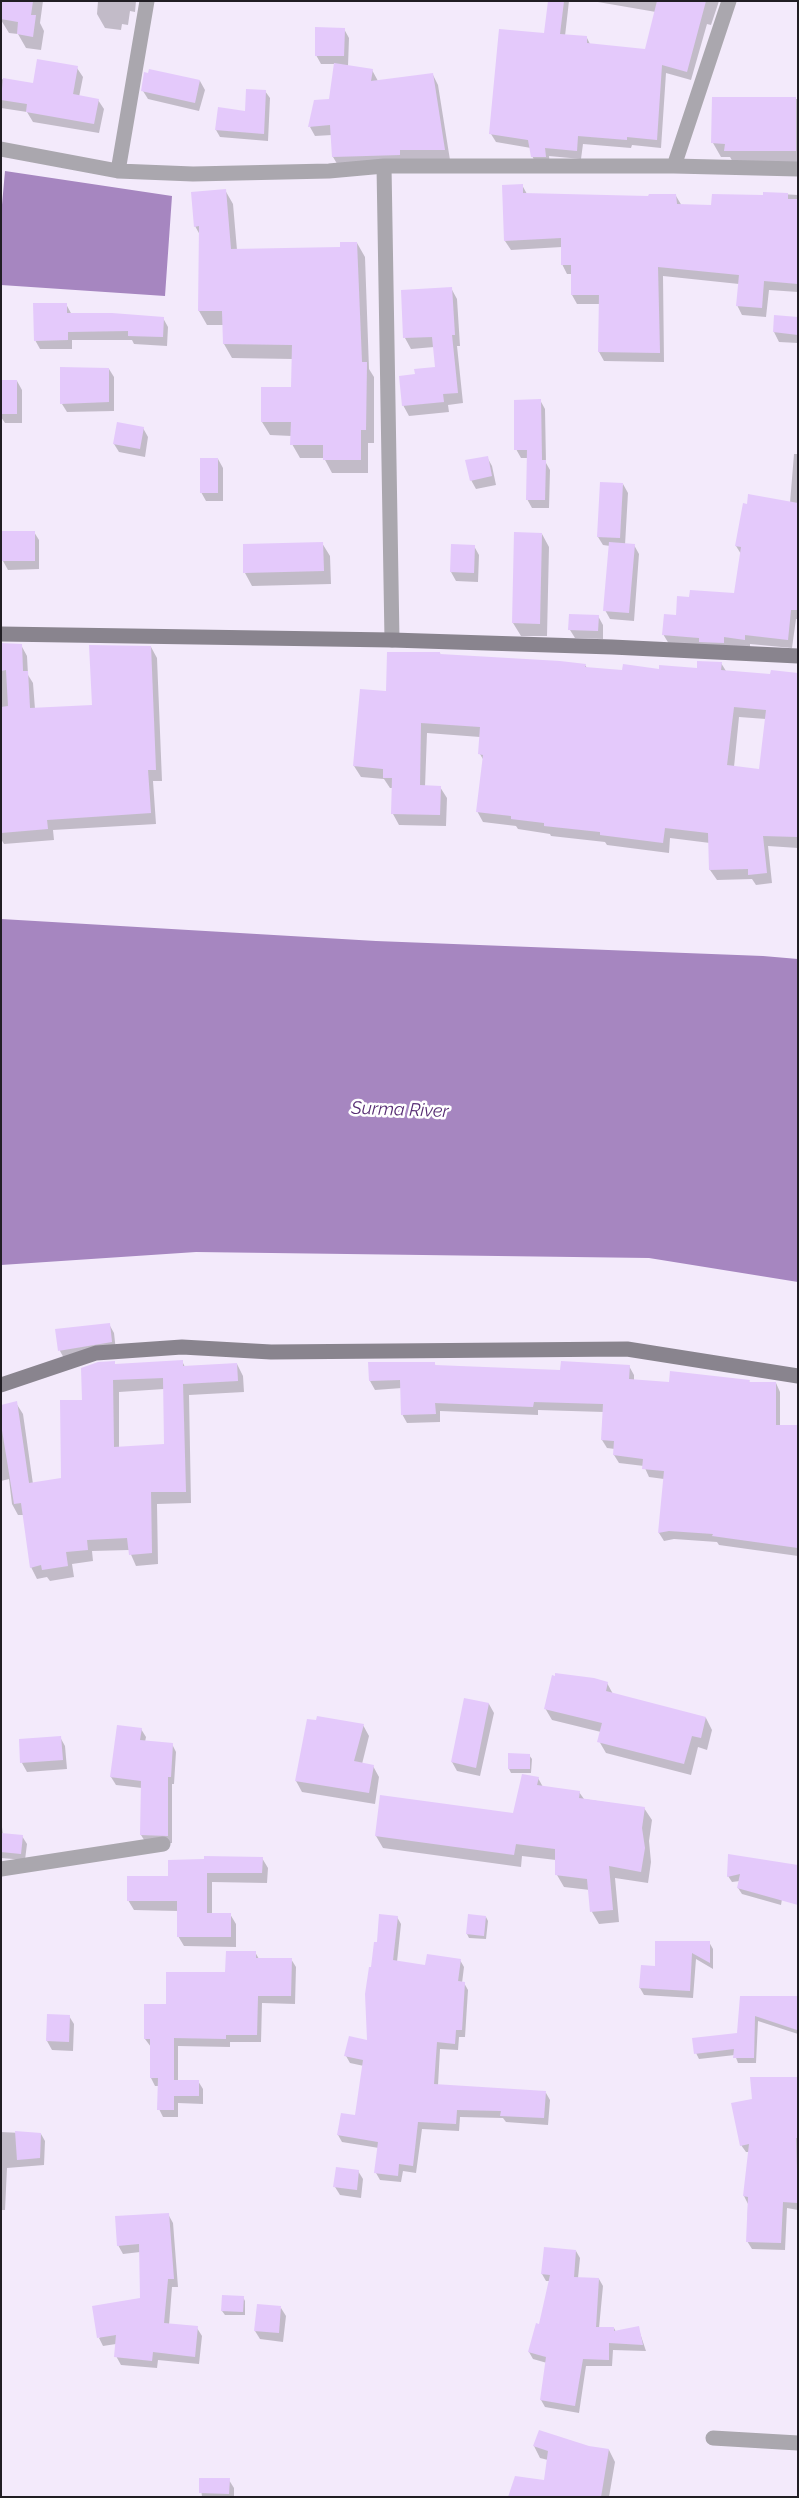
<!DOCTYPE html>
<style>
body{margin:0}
#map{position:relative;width:799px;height:2498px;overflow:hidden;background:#f3eafb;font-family:Raleway,sans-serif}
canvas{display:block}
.frame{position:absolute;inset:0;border:2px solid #211e24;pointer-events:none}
</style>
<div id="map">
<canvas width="799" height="2498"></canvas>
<div class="frame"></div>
</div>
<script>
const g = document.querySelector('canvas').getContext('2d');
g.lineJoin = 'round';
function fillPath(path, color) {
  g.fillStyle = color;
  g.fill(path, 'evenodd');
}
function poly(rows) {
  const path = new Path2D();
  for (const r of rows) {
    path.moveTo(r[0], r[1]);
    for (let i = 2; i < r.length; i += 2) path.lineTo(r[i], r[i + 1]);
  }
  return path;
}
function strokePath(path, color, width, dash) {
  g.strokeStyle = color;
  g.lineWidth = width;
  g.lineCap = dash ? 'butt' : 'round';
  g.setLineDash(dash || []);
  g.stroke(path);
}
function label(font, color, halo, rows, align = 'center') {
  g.font = font + ' Raleway,sans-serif';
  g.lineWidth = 5;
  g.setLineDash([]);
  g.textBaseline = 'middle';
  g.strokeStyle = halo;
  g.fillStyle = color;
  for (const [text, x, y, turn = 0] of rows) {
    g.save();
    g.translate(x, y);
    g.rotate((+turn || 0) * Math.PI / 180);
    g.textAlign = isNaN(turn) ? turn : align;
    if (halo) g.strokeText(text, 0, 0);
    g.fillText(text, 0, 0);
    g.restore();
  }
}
fillPath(poly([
 [5,171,172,196,165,296,1,285,1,216],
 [1,919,376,941,763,956,798,959,798,1282,649,1258,196,1252,1,1265]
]), '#a686c0');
fillPath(poly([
 [3,1,43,1,40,23,44,31,41,50,26,48,18,34,9,33,1,20],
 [98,1,136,1,135,12,130,11,128,25,122,24,121,30,105,28,97,14],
 [549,1,569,1,565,36,587,38,590,44,646,50,656,12,592,1,719,1,711,25,707,24,691,80,666,73,661,148,632,145,631,148,583,144,581,159,549,156,550,165,537,165,532,156,531,148,496,142,491,134,545,34],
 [344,29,349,38,348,66,372,70,378,81,433,75,438,85,450,160,339,167,333,157,332,135,315,136,310,127,330,101,335,64,321,64,316,55],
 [77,68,83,77,79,97,98,100,104,109,99,133,33,122,27,112,1,108,1,79,34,84],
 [200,81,205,90,199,111,148,99,143,91],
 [265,91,270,98,268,141,220,137,216,130,246,113],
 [713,98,798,99,798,165,734,164,730,157,721,157,713,143],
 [522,185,527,194,650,198,676,196,682,206,713,206,764,196,764,193,798,195,798,292,769,290,766,317,742,315,737,305,739,284,663,276,664,362,604,361,599,352,600,304,577,304,572,295,572,274,567,274,562,264,562,247,511,250,505,241],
 [225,190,233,204,237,250,342,248,357,243,365,257,369,369,374,377,374,443,368,443,368,473,332,473,324,458,300,458,292,444,292,436,270,435,262,422,292,388,293,359,232,358,224,344,224,325,207,325,199,311,200,235,195,226],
 [451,288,457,299,460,346,457,346,463,403,448,405,449,412,409,416,403,405,416,375,436,368,434,347,411,349,405,338,402,291],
 [66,304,72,315,163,318,168,327,167,346,134,344,132,340,72,340,72,349,40,349,35,340],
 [775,316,798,318,798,343,779,342,774,332],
 [109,369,114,377,114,411,67,412,62,404],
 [1,381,17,381,22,390,22,423,5,423,1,417],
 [540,400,545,409,546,463,550,470,549,508,532,508,527,499,528,458,521,458,516,449],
 [143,428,148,437,145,457,119,452,114,444],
 [794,454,798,454,798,619,796,619,792,648,750,644,750,649,669,644,663,634,690,598,735,594,741,554,736,546,790,503],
 [487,457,492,466,496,485,476,489,471,480],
 [218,459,223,468,223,501,206,501,201,492],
 [623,484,628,493,625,545,634,545,639,554,634,621,610,619,605,610,610,546,603,545,598,537],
 [34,532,39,540,39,569,8,570,3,561],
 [542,534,549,547,547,636,521,636,513,623],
 [322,543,330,556,331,584,252,586,245,573],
 [452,545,474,546,479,555,478,582,456,581,451,572],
 [598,616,603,625,603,639,575,638,570,630],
 [1,644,21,645,27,656,28,675,33,683,35,709,93,706,151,647,157,658,162,781,153,781,156,824,53,830,54,840,4,844,1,839],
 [440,653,441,656,585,665,587,668,623,672,698,670,721,663,726,671,771,675,798,756,798,848,768,846,772,883,756,885,752,879,717,880,710,870,710,843,670,838,669,853,607,845,605,842,551,836,550,834,518,829,516,826,483,822,477,811,484,761,480,754,480,737,427,733,425,787,440,787,447,798,446,826,399,825,393,814,393,788,390,788,384,779,361,777,354,766,387,692],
 [739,717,766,719,760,771,734,767],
 [109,1324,114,1333,116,1351,65,1360,60,1351,57,1330],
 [182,1361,185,1367,237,1364,243,1376,244,1392,189,1395,191,1503,157,1504,158,1564,136,1566,129,1550,92,1551,93,1561,72,1564,74,1577,50,1581,47,1577,37,1579,31,1567,24,1515,18,1515,12,1504,9,1479,1,1481,1,1406,16,1403,23,1414,33,1484,62,1479,83,1401,115,1365],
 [164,1389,165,1445,119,1448,119,1392],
 [434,1363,436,1366,562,1371,629,1366,634,1375,634,1381,670,1383,749,1381,750,1383,776,1383,780,1392,780,1426,798,1426,798,1556,719,1545,717,1542,674,1539,664,1541,659,1533,664,1479,649,1477,644,1466,619,1463,614,1455,615,1449,607,1448,602,1440,604,1412,538,1410,538,1415,440,1411,440,1422,407,1423,402,1414,402,1388,375,1390,370,1381,370,1364],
 [607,1683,613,1694,706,1718,712,1730,707,1750,698,1747,691,1775,606,1753,599,1741,601,1732,552,1720,545,1708],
 [465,1700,489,1704,494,1713,480,1776,457,1771,452,1762],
 [363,1725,369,1736,362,1764,373,1766,379,1777,375,1804,302,1792,296,1781],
 [141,1729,146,1737,145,1742,172,1744,176,1752,174,1784,172,1784,172,1843,146,1843,141,1835,142,1788,116,1785,111,1777],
 [60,1737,65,1746,67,1769,27,1772,22,1763,20,1740],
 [529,1755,532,1759,531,1773,511,1773,509,1769],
 [538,1778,543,1787,579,1792,584,1799,644,1808,652,1820,649,1841,651,1862,648,1883,615,1878,619,1922,599,1924,592,1912,590,1890,564,1887,557,1875,556,1860,522,1856,521,1867,383,1848,376,1836,514,1814],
 [1,1819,3,1835,22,1836,27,1844,25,1860,1,1858],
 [729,1855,787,1870,781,1905,742,1894,738,1888,740,1881,732,1882,728,1876],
 [262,1858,268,1868,267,1883,212,1882,212,1914,230,1914,236,1924,236,1947,184,1946,178,1936,178,1911,134,1910,128,1900,169,1878],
 [397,1917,401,1924,397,1962,426,1967,460,1960,464,1967,462,1983,464,1983,468,1990,465,2037,459,2037,458,2050,440,2049,438,2085,546,2093,550,2100,548,2125,506,2122,503,2118,460,2117,459,2131,422,2129,416,2173,403,2171,401,2182,380,2180,376,2173,379,2148,342,2142,338,2135,356,2116,364,2066,350,2063,346,2056,369,2041,373,1968,378,1943],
 [486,1917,488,1921,486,1939,469,1938,467,1934],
 [798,1925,798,1964,797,1928],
 [709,1942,713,1949,713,1969,696,1959,693,1998,644,1995,640,1988,656,1967],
 [255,1952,259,1959,291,1959,296,1967,295,2004,262,2003,261,2042,230,2042,230,2047,178,2046,178,2081,198,2081,203,2089,203,2104,178,2103,178,2117,163,2117,159,2109,159,2086,155,2086,151,2078,151,2047,145,2039,167,2006,227,1973],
 [741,1997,796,1997,798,2034,758,2021,756,2063,738,2063,735,2055,699,2059,696,2053,738,2034],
 [48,2015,69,2016,74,2024,73,2051,52,2050,47,2041],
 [798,2079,798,2210,787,2208,785,2250,752,2249,747,2241,748,2204,744,2196,749,2152,746,2152,741,2145,753,2100],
 [1,2132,41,2134,45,2141,44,2165,7,2168,5,2210,1,2210],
 [358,2171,363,2179,361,2198,340,2195,335,2187],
 [168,2214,173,2223,178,2287,172,2287,169,2325,197,2328,202,2336,199,2364,158,2360,157,2368,121,2365,116,2356,116,2344,103,2346,99,2338,142,2299,140,2252,123,2254,118,2245],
 [576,2251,580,2258,578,2278,599,2279,603,2286,599,2328,614,2328,616,2332,638,2327,646,2351,613,2350,612,2366,586,2366,579,2413,545,2407,541,2400,547,2363,533,2359,529,2352,540,2325,550,2281,546,2281,542,2274],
 [243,2297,245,2301,245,2315,225,2315,222,2311],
 [281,2308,286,2316,283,2342,260,2339,255,2331],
 [534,2446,589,2447,609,2450,615,2462,609,2497,510,2497,545,2481,548,2460,540,2458],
 [200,2479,229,2480,234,2488,234,2497,202,2497]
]), '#0003');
fillPath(poly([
 [1,1,33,1,31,15,36,15,33,37,17,34,18,22,1,19],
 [548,1,564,1,560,34,587,36,587,43,645,49,657,1,706,1,687,72,662,65,657,140,627,137,627,140,578,136,577,151,545,148,546,157,531,157,528,140,489,134,499,29,544,33],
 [315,27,345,28,344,56,315,56],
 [37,59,78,66,73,94,99,99,94,124,26,112,27,104,1,100,3,78,33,83],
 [334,63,373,69,371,81,433,73,445,150,400,150,400,155,332,157,330,125,308,127,314,100,329,99],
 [149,69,200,80,195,103,141,91,144,72,148,73],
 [246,89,266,90,264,134,215,130,218,107,245,111],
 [712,97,796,97,796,151,724,151,725,144,711,143],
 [523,184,523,193,648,196,649,194,676,194,677,204,711,205,712,194,763,195,763,192,788,193,788,199,798,199,798,284,764,281,762,308,736,306,739,275,658,267,660,353,598,352,599,295,571,295,571,265,561,265,561,238,504,241,502,185],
 [226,189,231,249,340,247,340,242,357,242,362,362,367,362,366,430,361,430,361,460,323,460,323,445,290,445,291,422,261,422,261,387,291,387,292,345,223,344,222,311,198,311,199,226,194,227,191,192],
 [452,287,455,335,452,335,458,393,443,394,444,402,402,406,399,376,415,374,414,369,435,367,432,337,403,338,401,290],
 [33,303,67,303,67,313,112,313,164,317,163,337,128,336,128,331,68,332,68,340,34,341],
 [774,315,798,317,798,335,773,332],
 [60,367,109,368,109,402,60,404],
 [1,380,17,380,17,414,1,414],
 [541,399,542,460,546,460,545,500,526,500,527,450,514,450,514,400],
 [117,422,144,427,140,449,113,444],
 [488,456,492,476,470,481,465,460],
 [200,458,218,458,218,493,200,493],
 [600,482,623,483,620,538,597,537],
 [748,494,798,503,798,610,791,610,788,640,745,635,745,640,724,637,724,643,699,642,699,638,662,635,664,614,676,615,677,596,689,597,690,590,734,593,741,547,735,546,743,503,747,504],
 [2,531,35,531,35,561,2,561],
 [514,532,542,533,540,624,512,623],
 [323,542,324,571,243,573,243,544],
 [609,542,635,544,629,613,603,611],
 [451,544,475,545,474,573,450,572],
 [569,614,599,615,598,631,568,630],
 [1,643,22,644,23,671,28,671,30,708,92,705,89,645,151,646,156,770,148,770,151,813,47,820,48,829,1,833,1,707,8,706,6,670,1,671],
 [387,652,440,652,440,654,560,661,586,664,585,667,622,670,623,664,659,669,659,665,697,668,697,661,722,662,721,670,770,674,771,670,798,673,798,837,763,836,767,873,748,875,748,869,709,870,708,833,665,828,663,843,600,835,600,832,544,826,544,823,511,819,511,816,476,812,483,755,478,754,480,727,421,723,420,785,441,786,440,815,391,814,392,778,383,778,383,769,353,766,360,689,386,691],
 [734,707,766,710,759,769,727,765],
 [110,1323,112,1342,58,1351,55,1329],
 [183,1360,183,1366,237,1363,238,1381,183,1384,186,1492,151,1492,152,1553,129,1555,127,1538,87,1540,88,1550,66,1552,68,1566,42,1570,41,1565,30,1568,21,1503,14,1504,1,1424,1,1405,17,1401,29,1483,61,1478,60,1400,82,1400,81,1368,98,1362,115,1361,115,1364],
 [163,1378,164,1444,114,1447,113,1380],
 [561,1361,630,1365,629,1379,669,1382,670,1371,750,1380,749,1382,776,1382,776,1425,798,1425,798,1548,712,1536,713,1534,669,1531,658,1533,664,1471,642,1469,643,1459,613,1455,614,1441,601,1440,603,1404,534,1402,533,1407,435,1403,436,1414,401,1415,400,1380,369,1381,368,1362,435,1362,435,1365,560,1370],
 [555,1673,594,1678,608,1682,606,1691,706,1717,701,1738,692,1736,684,1764,597,1742,602,1723,544,1709,552,1675,555,1676],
 [464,1698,489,1703,476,1768,451,1762],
 [317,1716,364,1724,354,1761,374,1765,369,1793,295,1781,307,1719,316,1720],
 [117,1725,142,1728,140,1740,173,1743,171,1777,168,1777,168,1836,140,1835,141,1781,110,1777],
 [61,1736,63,1760,20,1763,19,1739],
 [508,1753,530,1754,530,1769,508,1769],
 [522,1774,539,1777,537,1785,580,1791,579,1798,645,1807,642,1828,645,1848,641,1872,609,1866,613,1910,590,1912,587,1879,555,1875,555,1849,516,1844,514,1855,375,1836,380,1795,513,1813],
 [1,1833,23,1835,21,1854,1,1852],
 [728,1854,798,1865,798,1905,737,1888,740,1874,727,1877],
 [204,1856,263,1857,262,1873,207,1873,207,1913,231,1913,231,1937,177,1937,177,1901,127,1901,127,1876,168,1876,168,1860,204,1859],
 [379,1914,398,1916,393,1960,425,1965,427,1954,461,1959,458,1981,465,1982,462,2030,456,2030,455,2044,437,2042,434,2084,546,2091,544,2118,500,2116,501,2111,457,2110,456,2124,418,2122,413,2166,399,2164,398,2176,374,2173,378,2142,337,2135,341,2113,355,2115,363,2060,344,2056,349,2036,367,2040,365,1994,369,1967,371,1967,374,1942,377,1942],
 [468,1914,486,1916,484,1936,466,1934],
 [655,1941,710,1941,710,1963,692,1953,690,1991,639,1988,641,1965,655,1966],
 [226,1951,256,1951,256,1958,292,1958,291,1996,258,1996,257,2035,226,2035,226,2039,174,2038,174,2080,199,2080,199,2096,174,2096,174,2110,157,2110,158,2078,150,2078,150,2039,144,2039,144,2004,166,2004,166,1972,225,1972],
 [740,1996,797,1996,797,2030,755,2016,754,2058,733,2058,734,2049,694,2054,692,2038,737,2033],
 [47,2014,70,2015,69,2042,46,2041],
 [750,2077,798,2077,798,2138,796,2138,798,2203,783,2202,781,2243,746,2242,748,2197,743,2196,749,2144,740,2146,731,2103,752,2099],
 [15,2131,41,2133,40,2158,17,2160],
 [336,2167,359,2170,357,2190,333,2187],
 [169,2213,174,2279,168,2279,164,2323,198,2326,195,2357,153,2352,152,2361,114,2357,116,2335,97,2338,92,2306,140,2298,139,2244,117,2246,115,2216],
 [544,2247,576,2250,574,2277,599,2278,596,2327,614,2327,614,2331,639,2326,643,2345,609,2343,609,2360,583,2359,575,2406,540,2400,546,2357,528,2352,536,2323,539,2324,550,2275,541,2274],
 [222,2295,244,2296,243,2312,221,2311],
 [257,2304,281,2306,279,2333,254,2331],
 [539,2430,589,2446,609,2449,601,2497,508,2497,515,2476,544,2480,548,2451,533,2446],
 [199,2478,230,2478,229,2494,199,2493]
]), '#e4c9fb');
strokePath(poly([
 [1,149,118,171,193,174,329,171,384,166,674,166,798,169],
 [384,166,392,640],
 [674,166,729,1],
 [118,171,147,1],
 [1,1869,163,1844],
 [713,2438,798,2443]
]), '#aaa7ae', 15);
strokePath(poly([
 [1,634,392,640,612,647,798,656],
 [1,1385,96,1353,182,1347,271,1352,627,1349,798,1376]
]), '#89848e', 15);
label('italic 18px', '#572d74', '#fff', [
 ["Surma River",400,1110,2]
]);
</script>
